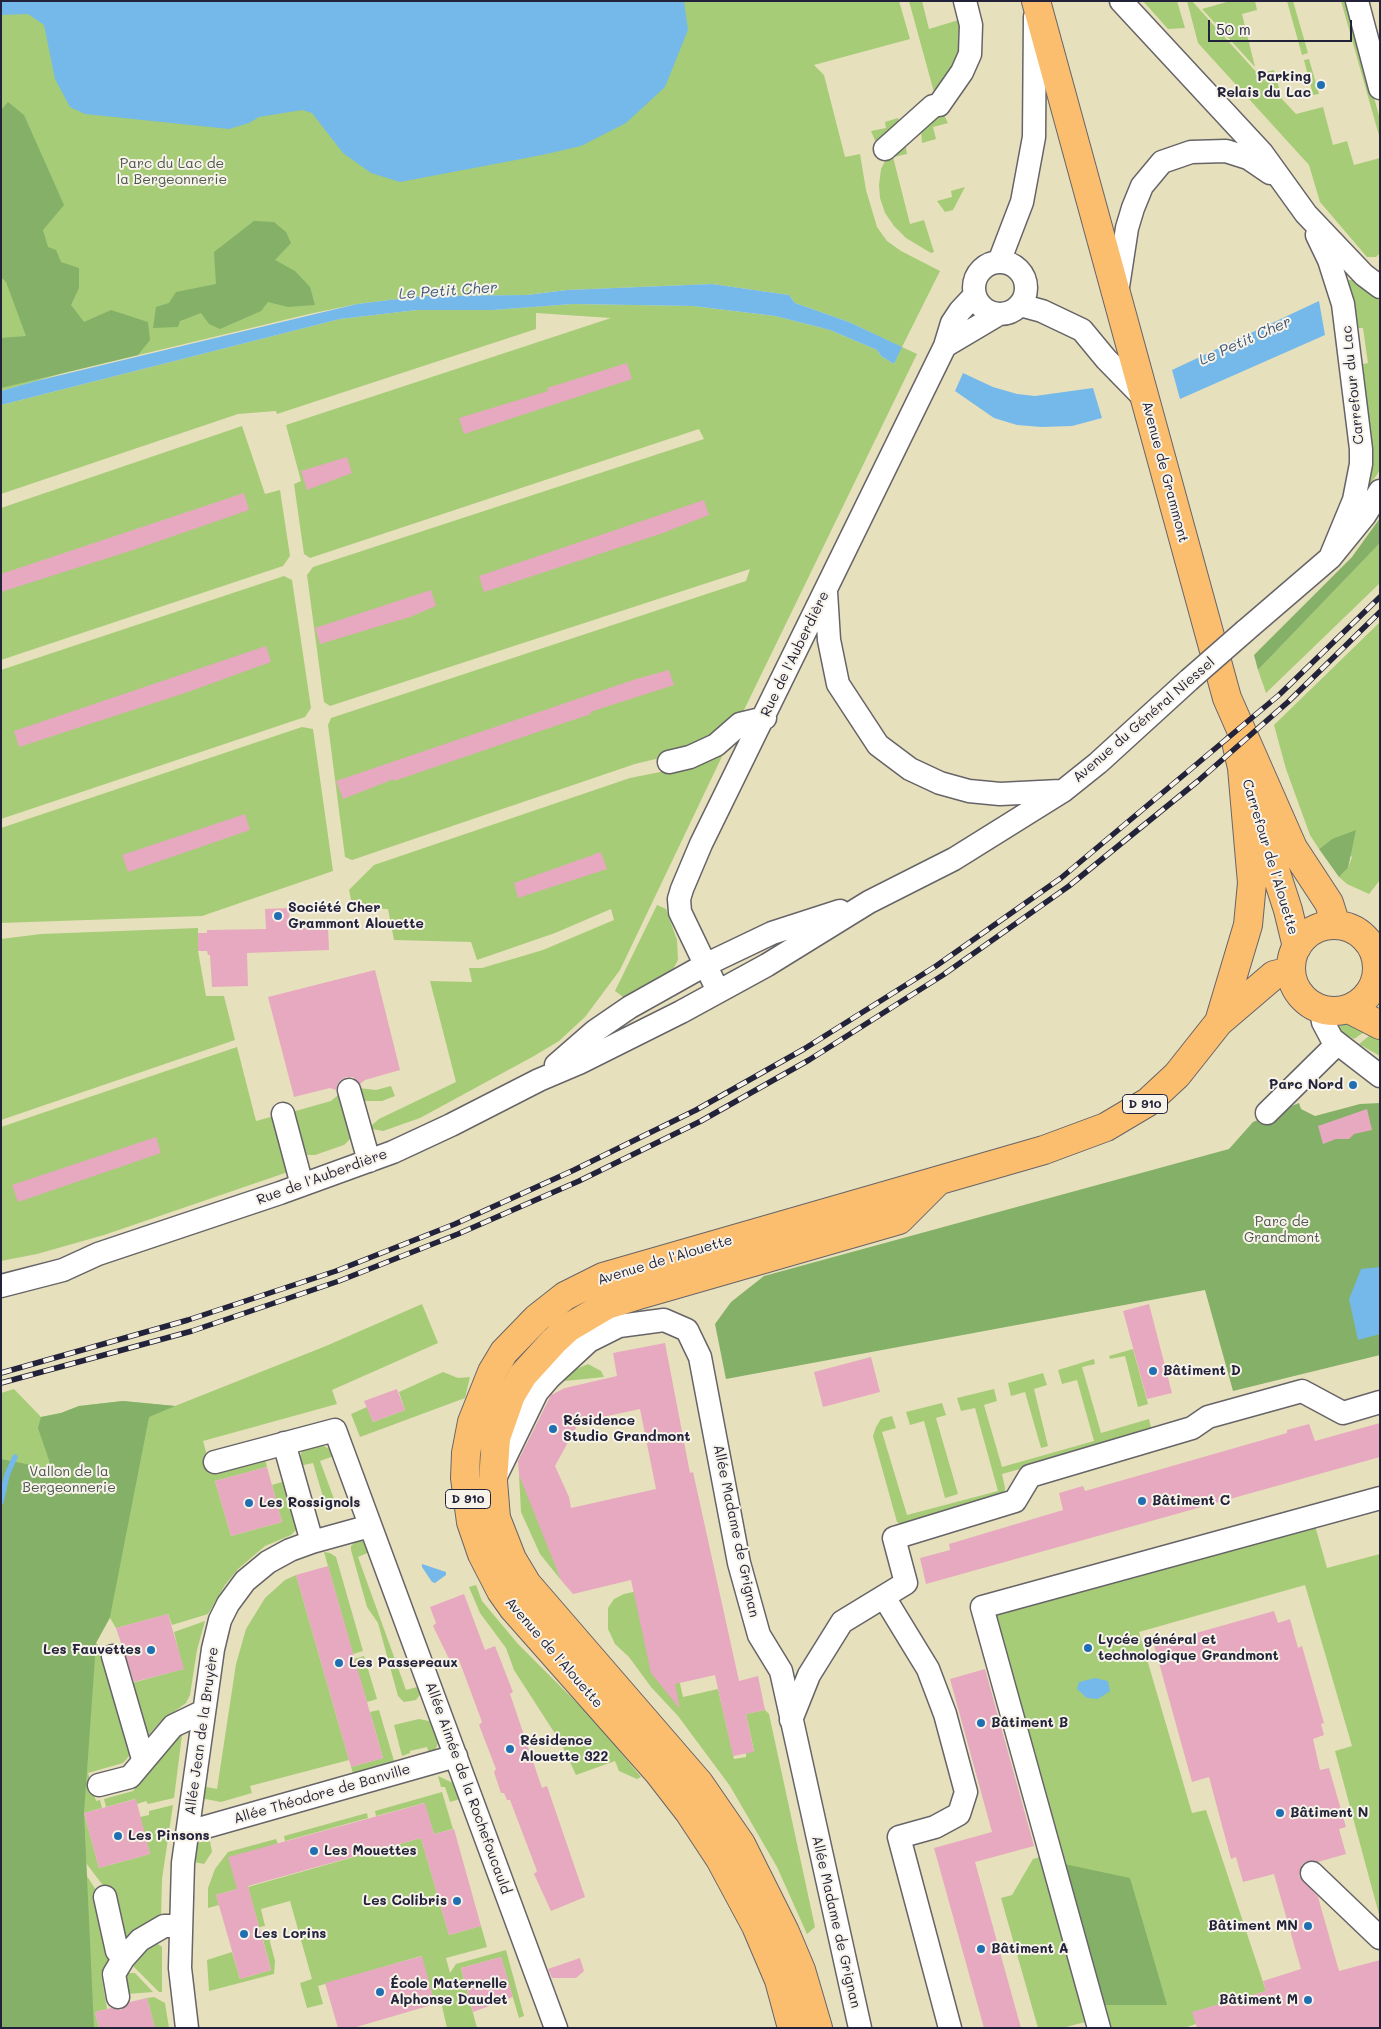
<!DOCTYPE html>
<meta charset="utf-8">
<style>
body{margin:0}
#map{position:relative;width:1381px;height:2029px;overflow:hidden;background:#e7e0bc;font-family:Mali,sans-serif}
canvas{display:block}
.frame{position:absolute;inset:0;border:2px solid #22223b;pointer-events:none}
.scale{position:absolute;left:1208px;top:20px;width:144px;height:22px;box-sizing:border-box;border:2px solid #22223b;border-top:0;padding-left:6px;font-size:15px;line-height:18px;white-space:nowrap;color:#22223b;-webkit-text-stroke:4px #f7f3e8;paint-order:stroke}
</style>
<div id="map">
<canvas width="1381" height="2029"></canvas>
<div class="frame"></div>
<div class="scale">50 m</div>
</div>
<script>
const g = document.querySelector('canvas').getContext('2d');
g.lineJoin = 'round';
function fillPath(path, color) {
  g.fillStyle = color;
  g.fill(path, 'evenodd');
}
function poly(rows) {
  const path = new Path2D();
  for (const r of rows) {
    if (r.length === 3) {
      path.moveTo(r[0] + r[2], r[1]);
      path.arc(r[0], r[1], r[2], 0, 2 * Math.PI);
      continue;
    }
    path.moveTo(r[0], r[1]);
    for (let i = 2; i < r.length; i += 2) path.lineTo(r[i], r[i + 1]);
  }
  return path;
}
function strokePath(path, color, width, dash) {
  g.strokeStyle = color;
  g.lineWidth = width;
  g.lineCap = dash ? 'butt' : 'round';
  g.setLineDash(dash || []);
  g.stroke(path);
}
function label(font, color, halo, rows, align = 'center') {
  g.font = font + ' Mali,sans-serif';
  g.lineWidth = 4;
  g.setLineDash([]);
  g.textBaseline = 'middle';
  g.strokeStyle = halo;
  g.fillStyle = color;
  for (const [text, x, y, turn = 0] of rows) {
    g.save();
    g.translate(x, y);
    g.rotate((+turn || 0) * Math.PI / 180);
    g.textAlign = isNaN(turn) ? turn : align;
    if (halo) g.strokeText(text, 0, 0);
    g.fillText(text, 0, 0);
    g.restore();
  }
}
fillPath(poly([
 [1,1,899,1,910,39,814,65,824,75,845,157,860,154,866,190,877,227,887,241,901,251,940,271,902,347,917,354,743,712,697,749,635,764,352,860,345,857,328,725,331,718,746,581,750,569,330,706,324,702,307,575,313,567,704,439,699,429,310,558,304,554,294,484,301,481,286,425,611,318,536,313,536,329,277,414,276,411,238,414,1,494,1,405,340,319,417,310,493,310,573,304,693,306,775,316,830,330,877,350,881,356,894,364,901,347,849,322,795,303,789,295,712,284,567,290,527,295,422,296,357,304,309,314,64,373,1,391],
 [909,1,922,1,929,29,962,19,960,58,935,96],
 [1143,1,1177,1,1185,28,1168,29],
 [1187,1,1192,1,1258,74,1274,70,1282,99,1296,114,1323,107,1333,145,1347,141,1354,165,1380,158,1380,253,1376,257,1367,257,1320,202,1309,165,1198,43],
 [1230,1,1255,1,1257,10,1242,14,1255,67,1202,9],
 [1287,1,1293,1,1308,53,1302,55],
 [1341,1,1347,1,1380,119,1380,139],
 [1309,59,1319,94,1313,95,1304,60],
 [939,114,944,115,948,123,933,127,936,139,922,143,921,130],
 [898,118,900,123,877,145,871,131,886,128,885,122],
 [905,142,907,154,893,157,910,224,924,220,934,252,931,253,906,238,894,226,885,213,880,198,879,185,881,169,887,157],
 [965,187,953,210,945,212,937,201,952,197,951,191],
 [1349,280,1354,280,1380,301,1380,470,1369,486,1370,438,1363,364,1368,363,1363,328,1358,328,1348,284],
 [242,426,265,494,280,490,290,556,283,566,1,660,1,508],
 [1380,543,1380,583,1266,693,1258,670],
 [284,576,292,580,311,708,305,717,1,819,1,670],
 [1380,622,1380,880,1369,894,1347,884,1339,877,1348,868,1352,857,1332,839,1319,849,1310,835,1286,769,1274,725],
 [302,727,313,729,333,871,202,916,1,923,1,828],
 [727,746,620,970,585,1017,559,1041,534,1056,420,1118,383,1131,372,1129,371,1126,379,1119,456,1082,430,981,472,982,469,968,482,968,543,950,614,920,611,909,555,933,477,960,471,942,394,940,388,909,359,908,352,904,349,890,374,865,630,778,680,768],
 [657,905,666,909,677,940,678,960,671,973,626,999,615,991],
 [198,928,198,951,206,996,224,996,235,1040,1,1120,1,939,41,934],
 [1343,1024,1352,1024,1367,1030,1354,1039,1348,1036,1343,1039,1337,1028],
 [1374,1032,1380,1034,1380,1056,1359,1044],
 [237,1047,256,1121,278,1115,288,1172,104,1235,37,1254,1,1261,1,1127],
 [391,1086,395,1096,382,1101,361,1101,359,1088,376,1090],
 [343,1091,351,1134,350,1139,344,1145,315,1155,308,1155,303,1151,292,1112,331,1101],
 [422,1304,438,1343,332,1390,337,1404,203,1441,212,1473,265,1459,267,1467,215,1481,231,1536,282,1522,272,1485,285,1481,297,1529,291,1535,265,1546,238,1569,225,1585,208,1614,172,1625,168,1614,116,1628,110,1618,96,1643,104,1650,102,1653,130,1755,123,1763,88,1773,96,1801,100,1800,102,1808,84,1813,99,1868,150,1854,140,1817,149,1815,149,1811,173,1805,162,1879,161,1918,124,1941,111,1896,86,1863,87,1876,101,1898,110,1961,101,1973,107,2009,95,2012,99,2028,1,2028,1,1393,14,1389,41,1417,61,1413,79,1406,123,1401,175,1406,326,1346],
 [1133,1349,1148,1404,1138,1407,1125,1356,1110,1359,1109,1356],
 [1094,1359,1095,1364,1082,1367,1101,1433,1149,1419,1152,1432,1002,1474,1005,1488,1004,1495,902,1525,897,1522,873,1436,876,1427,881,1419,892,1416,896,1428,882,1432,907,1515,998,1491,975,1408,961,1411,957,1398,994,1389,997,1401,984,1405,1002,1467,1094,1441,1077,1380,1062,1384,1058,1370],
 [588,1364,601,1371,604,1377,555,1382,572,1371],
 [443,1372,458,1378,470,1377,465,1398,360,1437,351,1414,367,1407,373,1422,405,1410,399,1392],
 [1043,1373,1047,1385,1034,1389,1048,1446,1041,1448,1025,1392,1011,1396,1008,1383],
 [942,1403,946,1415,936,1418,958,1494,945,1498,924,1421,910,1425,906,1412],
 [322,1445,331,1450,334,1456,320,1461,337,1507,327,1510,313,1463,299,1466,299,1463,302,1450],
 [519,1475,536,1512,561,1580,540,1554,521,1512],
 [1314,1522,1327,1568,1380,1554,1380,1918,1335,1751,1352,1746,1305,1585,1139,1632,1192,1813,1206,1810,1266,1991,1193,2012,1196,2024,1184,2028,1110,2028,1101,2018,1062,2028,1038,2028,1001,1898,1012,1895,1033,1859,1054,1853,990,1615],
 [357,1540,366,1541,372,1551,358,1557,406,1690,421,1686,422,1692,416,1700,404,1702,398,1696,378,1623,367,1607,351,1550,351,1546],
 [324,1552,330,1553,336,1557,363,1651,353,1654],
 [296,1575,349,1760,250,1786,252,1793,221,1802,200,1798,201,1786,217,1789,236,1664,246,1629,265,1598,285,1580],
 [476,1585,482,1601,518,1644,592,1718,641,1777,637,1779,619,1771,615,1761,576,1775,561,1743,514,1670,506,1648,480,1613,469,1587],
 [651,1588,660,1595,683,1697,718,1689,734,1759,746,1757,746,1753,754,1751,746,1714,765,1710,769,1714,815,1927,807,1934,777,1867,730,1786,678,1716,651,1687,629,1657,615,1644,608,1629,608,1608,614,1599,624,1594],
 [205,1621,197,1650,190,1695,186,1703,160,1722,146,1738,132,1683,183,1669,174,1632],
 [364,1656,377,1699,367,1702,354,1659],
 [379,1710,394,1761,353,1773,351,1767,383,1758,370,1712],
 [419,1719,434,1722,439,1739,435,1752,429,1755,427,1747,410,1751,410,1753,402,1756,394,1725],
 [180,1733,182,1735,174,1798,148,1804,146,1801,137,1804,135,1799,106,1807,104,1799,133,1791],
 [438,1776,455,1784,463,1798,450,1802,445,1787,441,1787],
 [442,1792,453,1829,434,1834,424,1803,376,1816,375,1811],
 [367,1813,368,1818,285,1841,284,1836],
 [209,1836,212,1852,204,1864,190,1861,196,1845],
 [421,1838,449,1935,481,1926,487,1947,446,1958,450,1973,456,1964,506,1950,524,2016,519,2018,501,1957,461,1968,477,2028,447,2028,441,2002,435,2004,421,1956,318,1986,323,2004,307,2008,300,1983,312,1979,290,1901,261,1909,265,1926,259,1927,248,1887],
 [276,1839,278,1844,237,1889,216,1895,219,1905,208,1908,208,1888,215,1869,228,1852],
 [268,1934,275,1961,274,1974,209,1991,207,1960,232,1952,240,1979,271,1970,262,1936],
 [158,1944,162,1947,162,1992,159,1992,133,1966,152,1945],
 [124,1973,135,1973,153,1992,127,1994],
 [154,1997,165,2003,169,2028,155,2028,147,1998]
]), '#a6cc77');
fillPath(poly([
 [8,102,24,115,64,205,43,230,48,247,56,250,61,262,79,268,79,288,71,305,84,322,111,310,148,322,150,340,138,355,1,388,1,338,26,336,6,282,1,277,1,110],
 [254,221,274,222,286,232,291,243,275,260,295,271,310,287,315,305,288,307,268,302,261,311,220,329,209,324,201,313,180,321,178,327,153,328,156,307,169,303,176,292,216,284,214,252],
 [1380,518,1380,543,1258,670,1254,655,1352,557],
 [1356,830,1348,868,1339,877,1319,849,1332,839],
 [1299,1103,1301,1109,1315,1116,1360,1104,1380,1103,1380,1355,1233,1391,1205,1290,726,1379,715,1324,731,1302,764,1276,1229,1149,1253,1122],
 [123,1401,175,1406,149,1417,110,1617,96,1643,84,1813,94,2028,1,2028,1,1459,46,1468,50,1467,49,1460,38,1428,41,1417,61,1413,79,1406],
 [1064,1864,1130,1878,1167,2005,1102,2005]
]), '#84b068');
fillPath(poly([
 [1,1,684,1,688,30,665,87,626,123,581,146,542,155,400,182,371,173,343,153,312,113,302,110,259,117,249,123,229,129,85,114,70,107,55,79,44,25,28,14,1,15],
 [712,284,789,295,795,303,849,322,902,347,894,364,881,356,877,350,830,330,775,316,693,306,573,304,493,310,417,310,340,319,1,405,1,391,36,381,357,304,422,296,527,295,567,290],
 [1319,301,1325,335,1180,399,1172,370],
 [963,373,993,387,1017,394,1035,396,1093,388,1102,418,1072,426,1042,427,1017,425,994,418,955,391],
 [1380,1267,1380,1334,1358,1340,1349,1299,1361,1269],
 [422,1564,446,1572,446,1575,435,1583,432,1582,422,1567],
 [1095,1678,1108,1681,1110,1691,1098,1699,1087,1698,1077,1689,1079,1682]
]), '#74b9ea');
strokePath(poly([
 [1,1502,7,1475,15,1457]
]), '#74b9ea', 5.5);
fillPath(poly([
 [627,363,632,379,464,434,459,418,548,391,547,388],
 [347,457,352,473,307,490,301,471],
 [244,493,249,510,133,550,1,592,1,574],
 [704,500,709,515,663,533,484,592,479,576],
 [431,590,436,606,410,617,320,644,315,628],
 [266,646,271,662,185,693,19,747,14,731],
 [669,670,674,685,590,712,591,714,564,723,394,781,394,779,343,799,336,781,636,679],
 [245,814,250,830,128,872,122,855],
 [601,852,607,869,518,898,514,883],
 [289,908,290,928,328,927,329,950,247,953,248,986,212,987,210,955,208,955,207,951,198,951,198,933,207,933,207,930,266,929,265,909],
 [375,970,400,1070,365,1080,360,1084,353,1077,346,1077,339,1081,336,1090,330,1088,294,1097,268,997],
 [1367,1109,1372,1130,1354,1134,1349,1139,1336,1139,1323,1144,1318,1126],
 [156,1137,161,1153,18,1202,12,1185],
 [1149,1304,1172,1393,1147,1399,1123,1311],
 [665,1343,690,1473,693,1472,739,1681,758,1676,765,1710,746,1714,754,1752,733,1756,715,1675,675,1684,680,1709,651,1673,631,1580,573,1594,561,1580,519,1475,518,1461,551,1395,565,1388,617,1376,613,1353],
 [640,1409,656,1489,571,1508,569,1497,555,1466,579,1422],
 [871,1357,880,1392,823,1407,814,1372],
 [397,1389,405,1410,373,1422,364,1401],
 [1380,1423,1380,1457,926,1584,920,1558,950,1550,949,1544,1063,1510,1059,1493,1083,1486,1085,1491,1287,1433,1287,1430,1309,1424,1315,1441],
 [267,1467,282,1522,231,1536,215,1481],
 [328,1566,383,1758,351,1767,296,1575],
 [464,1594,485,1650,495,1646,513,1692,510,1694,542,1788,547,1786,585,1897,551,1911,534,1874,537,1871,510,1800,507,1800,504,1793,501,1793,494,1772,496,1769,479,1725,482,1722,459,1660,451,1663,433,1626,436,1623,430,1607],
 [1274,1611,1278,1623,1290,1619,1298,1648,1302,1646,1324,1723,1321,1724,1324,1735,1313,1739,1320,1770,1329,1768,1346,1827,1339,1829,1346,1854,1318,1862,1308,1861,1302,1864,1299,1876,1318,1897,1339,1971,1380,1960,1380,2028,1197,2028,1192,2012,1266,1991,1263,1981,1301,1969,1274,1874,1243,1882,1236,1857,1231,1859,1209,1777,1192,1782,1154,1645],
 [168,1614,184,1669,134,1682,116,1628],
 [985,1669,1034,1846,975,1862,1021,2028,984,2028,934,1848,992,1832,950,1679],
 [136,1799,150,1854,99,1868,84,1813],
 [425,1803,434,1834,454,1829,481,1926,449,1935,421,1838,248,1886,271,1970,240,1979,216,1895,237,1889,228,1857],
 [422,1956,435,2004,353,2028,338,2028,325,1983],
 [501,1957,513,1997,473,2012,461,1968],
 [580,1958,584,1971,576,1978,552,1978,548,1969],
 [147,1998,155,2028,99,2028,95,2012,111,2008,121,2010,130,2002]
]), '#e6a9bf');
const minor = poly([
 [1121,1,1262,153,1306,214,1364,275,1380,287],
 [1357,1,1380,88],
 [885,149,933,106,939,105,962,72,970,54,971,25,965,1],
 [1317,235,1329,260,1343,304,1361,449,1361,464,1354,500,1330,558],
 [999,262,1022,202,1034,137,1035,17],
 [1000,288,26],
 [1117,293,1127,228,1133,208,1142,186,1162,162,1191,152,1226,151,1248,158,1270,173],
 [1020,305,1042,311,1082,330,1106,359,1145,399],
 [945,346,999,314],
 [826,592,829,640,838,684,878,745,910,769,940,783,969,791,1000,794,1060,791],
 [1245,631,1330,558,1365,515,1380,491],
 [669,762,690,757,716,745,740,724,765,718],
 [718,991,680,912,679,899,682,889,701,844,945,346,952,323,960,311,974,296],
 [1321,1009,1323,1022,1332,1039,1380,1076],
 [556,1065,595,1031,630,1007,705,965,772,933,840,911],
 [349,1090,369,1161],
 [1267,1113,1337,1044],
 [283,1114,302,1185],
 [1,1286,63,1270,98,1254,280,1193,393,1152,451,1125,539,1080,579,1063,681,1012,767,965,869,902,954,859,1063,791,1098,763,1189,680],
 [284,1443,312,1542],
 [215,1462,335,1430,556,2028],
 [496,1476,537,1392,549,1378,589,1341,619,1326,664,1320,687,1330,700,1357,739,1563,759,1635,781,1671,860,2028],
 [884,1597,928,1669,945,1714,966,1792,959,1814,935,1827,899,1837,950,2028],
 [113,1656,143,1759],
 [791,1720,809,1675,842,1622,906,1583,894,1538,1015,1501,1030,1476,1192,1428,1208,1417,1302,1391,1343,1413,1380,1402],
 [99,1785,130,1777,173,1726,204,1711],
 [188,1832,456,1756],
 [1312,1873,1380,1938],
 [105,1897,117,1951,123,1959],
 [118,1997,114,1974,123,1959,140,1940,164,1926,181,1926],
 [187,2028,180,1968,183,1863,213,1649,220,1620,228,1604,245,1581,268,1562,290,1550,312,1542,370,1526],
 [1099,2028,982,1607,1380,1498]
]);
const major = poly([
 [1036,1,1227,698,1293,848,1329,903,1336,925],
 [1257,814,1288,910,1297,947],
 [1334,968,43],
 [1349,1009,1380,1025],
 [1219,1022,1248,925,1252,883,1242,768,1237,746],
 [792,2028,779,1980,756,1926,720,1859,689,1812,658,1772,513,1608,501,1591,482,1554,471,1522,465,1478,466,1453,472,1422,492,1372,504,1352,537,1318,565,1296,603,1277,1044,1150,1106,1127,1148,1102,1177,1075,1219,1022,1274,975,1291,971],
 [818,2028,801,1970,785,1932,741,1844,699,1783,527,1584,512,1559,496,1518,493,1481,496,1438,511,1395,523,1375,554,1341,568,1328,590,1315,607,1305,642,1294,899,1220,937,1182]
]);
strokePath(minor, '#676468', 25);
strokePath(major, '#676468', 30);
strokePath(minor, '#fff', 22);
strokePath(major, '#fbbe6e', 28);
const rail = poly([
 [1,1373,188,1320,336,1271,455,1224,574,1170,696,1110,804,1049,936,966,1061,878,1279,695,1380,597],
 [1,1383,192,1331,339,1281,458,1234,579,1181,701,1121,809,1060,943,975,1069,886,1198,781,1288,702,1380,612]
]);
strokePath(rail, '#22223b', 5.5);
strokePath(rail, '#f7f3e8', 4, [11]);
const minorBridge = poly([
 [1189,680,1245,631]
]);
strokePath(minorBridge, '#676468', 25, []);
strokePath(minorBridge, '#fff', 22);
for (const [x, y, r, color] of [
 [1321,85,5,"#1f6fb2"],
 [278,916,5,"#1f6fb2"],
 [1353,1085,5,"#1f6fb2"],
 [1153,1371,5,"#1f6fb2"],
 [553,1429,5,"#1f6fb2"],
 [1142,1501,5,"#1f6fb2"],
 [249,1503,5,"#1f6fb2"],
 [1088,1648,5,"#1f6fb2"],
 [151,1650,5,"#1f6fb2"],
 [339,1663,5,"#1f6fb2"],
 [981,1723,5,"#1f6fb2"],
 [510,1749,5,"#1f6fb2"],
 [1280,1813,5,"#1f6fb2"],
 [118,1836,5,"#1f6fb2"],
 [314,1851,5,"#1f6fb2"],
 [457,1901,5,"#1f6fb2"],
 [1308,1926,5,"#1f6fb2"],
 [244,1934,5,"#1f6fb2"],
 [981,1949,5,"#1f6fb2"],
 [380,1992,5,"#1f6fb2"],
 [1308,2000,5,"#1f6fb2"]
]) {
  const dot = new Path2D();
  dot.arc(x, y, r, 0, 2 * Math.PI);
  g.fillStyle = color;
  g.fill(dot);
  strokePath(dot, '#f7f3e8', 2);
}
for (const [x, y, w] of [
 [1145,1104,45],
 [468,1499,45]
]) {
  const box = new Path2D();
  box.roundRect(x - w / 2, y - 9.5, w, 19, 4);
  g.fillStyle = '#f7f3e8';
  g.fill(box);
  strokePath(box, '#22223b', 1);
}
label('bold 12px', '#22223b', null, [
 ["D 910",1145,1104],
 ["D 910",468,1499]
]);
label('bold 14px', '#22223b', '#f7f3e8', [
 ["Parking",1311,77,"right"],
 ["Relais du Lac",1311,93,"right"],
 ["Société Cher",288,908],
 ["Grammont Alouette",288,924],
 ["Parc Nord",1343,1085,"right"],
 ["Bâtiment D",1163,1371],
 ["Résidence",563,1421],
 ["Studio Grandmont",563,1437],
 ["Bâtiment C",1152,1501],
 ["Les Rossignols",259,1503],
 ["Lycée général et",1098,1640],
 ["technologique Grandmont",1098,1656],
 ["Les Fauvettes",141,1650,"right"],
 ["Les Passereaux",349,1663],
 ["Bâtiment B",991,1723],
 ["Résidence",520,1741],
 ["Alouette 322",520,1757],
 ["Bâtiment N",1290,1813],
 ["Les Pinsons",128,1836],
 ["Les Mouettes",324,1851],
 ["Les Colibris",447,1901,"right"],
 ["Bâtiment MN",1298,1926,"right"],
 ["Les Lorins",254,1934],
 ["Bâtiment A",991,1949],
 ["École Maternelle",390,1984],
 ["Alphonse Daudet",390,2000],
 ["Bâtiment M",1298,2000,"right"]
], 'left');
label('14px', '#4a554d', '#f7f3e8', [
 ["Parc du Lac de",172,164],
 ["la Bergeonnerie",172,180],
 ["Parc de",1282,1222],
 ["Grandmont",1282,1238],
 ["Vallon de la",69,1472],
 ["Bergeonnerie",69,1488]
]);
label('14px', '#22223b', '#f7f3e8', [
 ["Carrefour du Lac",1353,385,-96],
 ["Avenue de Grammont",1165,472,75],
 ["Rue de l'Auberdière",795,654,-64],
 ["Avenue du Général Niessel",1144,720,-41],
 ["Carrefour de l'Alouette",1270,857,73],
 ["Rue de l'Auberdière",322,1177,-20],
 ["Avenue de l'Alouette",665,1260,-17],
 ["Allée Madame de Grignan",736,1531,78],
 ["Avenue de l'Alouette",554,1653,49],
 ["Allée Jean de la Bruyère",202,1731,-82],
 ["Allée Aimée de la Rochefoucauld",468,1788,70],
 ["Allée Théodore de Banville",322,1794,-16],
 ["Allée Madame de Grignan",836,1922,77]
]);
label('italic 15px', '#3f5778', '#f7f3e8', [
 ["Le Petit Cher",448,291,-4],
 ["Le Petit Cher",1245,341,-24]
]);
</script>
